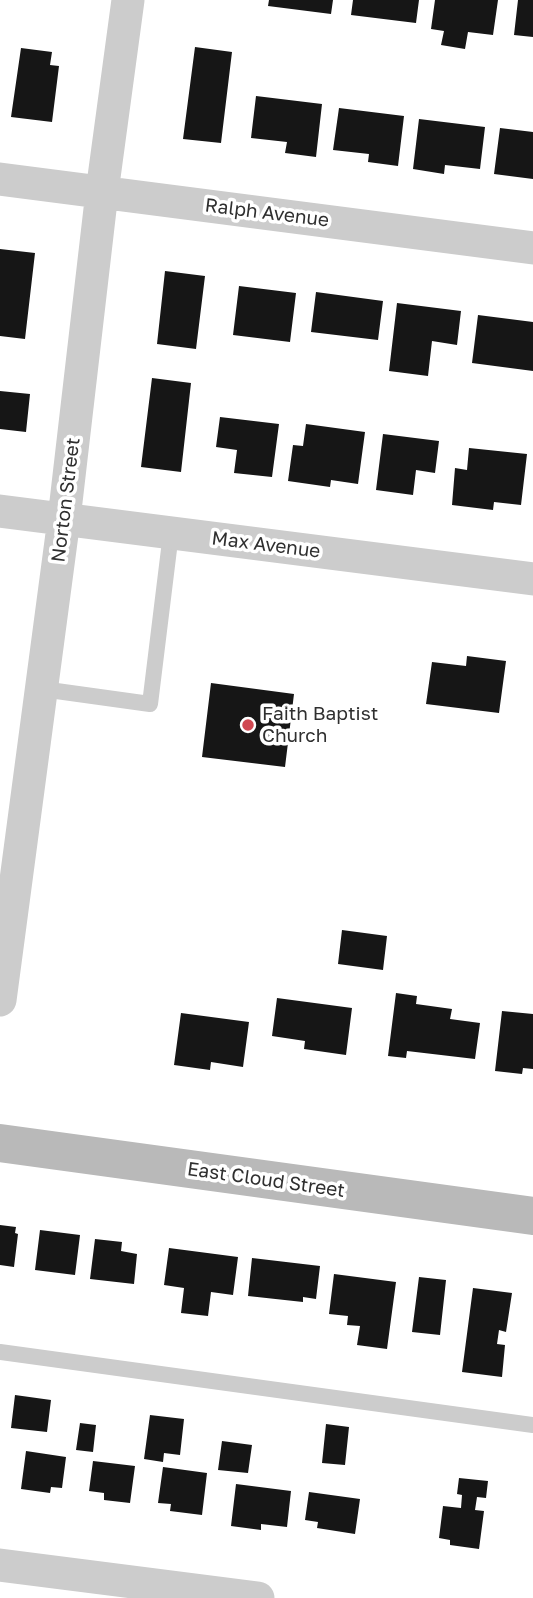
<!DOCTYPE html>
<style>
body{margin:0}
canvas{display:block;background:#fff}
</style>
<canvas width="533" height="1598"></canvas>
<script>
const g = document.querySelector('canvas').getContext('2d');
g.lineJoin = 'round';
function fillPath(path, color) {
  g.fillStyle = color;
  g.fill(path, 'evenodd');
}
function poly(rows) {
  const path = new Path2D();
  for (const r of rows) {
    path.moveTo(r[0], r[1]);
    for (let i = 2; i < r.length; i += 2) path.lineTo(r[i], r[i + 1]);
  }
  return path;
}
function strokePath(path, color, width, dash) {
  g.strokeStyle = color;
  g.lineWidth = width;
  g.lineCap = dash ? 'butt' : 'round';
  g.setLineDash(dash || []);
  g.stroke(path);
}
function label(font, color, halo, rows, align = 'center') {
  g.font = font + ' "Golos Text",sans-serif';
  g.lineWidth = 7;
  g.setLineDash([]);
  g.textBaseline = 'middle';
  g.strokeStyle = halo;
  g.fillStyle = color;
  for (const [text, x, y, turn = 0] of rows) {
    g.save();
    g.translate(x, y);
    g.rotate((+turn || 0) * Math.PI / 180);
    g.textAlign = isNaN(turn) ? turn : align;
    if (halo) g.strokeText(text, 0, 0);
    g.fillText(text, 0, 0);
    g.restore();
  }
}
fillPath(poly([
 [269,0,333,0,331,14,268,6],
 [353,0,419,0,416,23,351,15],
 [435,0,498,0,493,35,468,32,465,49,441,45,444,31,431,29],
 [518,0,533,0,533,37,514,35],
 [195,47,232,52,221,143,183,139],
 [21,48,52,52,50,65,59,66,52,122,11,117],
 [256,96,322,104,316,157,285,153,287,142,251,138],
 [339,108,404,116,398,166,368,162,369,154,333,150],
 [419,119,485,127,480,169,445,165,444,174,413,169],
 [500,128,533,132,533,179,494,174],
 [0,249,35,253,25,339,0,336],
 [165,271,205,276,196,349,157,344],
 [239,286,296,293,290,342,233,335],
 [316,292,383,301,378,340,311,332],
 [397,303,461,311,457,345,432,341,428,376,389,371],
 [478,315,533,322,533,371,472,363],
 [152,378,191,383,181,472,141,467],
 [0,391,30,394,26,432,0,429],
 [220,417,279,424,272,477,234,473,237,450,216,447],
 [306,424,365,432,358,484,331,480,330,487,288,481,293,445,303,446],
 [383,434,439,441,435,473,416,470,413,495,376,490],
 [469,448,527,454,521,505,494,502,493,510,452,505,455,468,467,470],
 [467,656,506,661,499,713,426,704,432,662,466,666],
 [211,683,294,694,285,767,202,757],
 [342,930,387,936,383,970,338,964],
 [396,993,417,996,416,1004,452,1009,450,1019,480,1023,475,1059,407,1051,406,1058,388,1056],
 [277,998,352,1008,346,1055,304,1049,305,1041,272,1036],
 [502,1011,533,1014,533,1069,523,1068,522,1074,495,1071],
 [181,1013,249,1022,243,1067,211,1062,210,1070,174,1065],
 [0,1225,16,1227,15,1233,18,1234,14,1267,0,1265],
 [40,1230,80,1235,75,1275,35,1270],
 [95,1239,122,1242,121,1251,137,1254,134,1284,90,1279],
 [169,1248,238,1257,233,1295,211,1292,208,1316,181,1313,184,1288,164,1285],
 [252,1258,320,1266,316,1299,303,1297,303,1302,248,1296],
 [334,1274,396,1282,387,1349,357,1345,360,1326,347,1325,348,1316,329,1314],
 [419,1277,446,1280,440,1335,412,1332],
 [473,1288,512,1293,506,1332,499,1330,497,1344,505,1345,502,1377,462,1372],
 [15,1395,51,1400,47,1432,11,1428],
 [150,1415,184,1419,180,1455,164,1453,163,1462,144,1459],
 [80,1423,96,1425,93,1452,76,1450],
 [326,1424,349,1427,345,1465,322,1463],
 [222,1441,252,1445,248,1473,218,1470],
 [26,1451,66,1457,62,1488,51,1487,50,1493,21,1489],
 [93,1461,135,1466,130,1503,104,1500,104,1493,89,1491],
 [163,1467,207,1473,202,1515,170,1511,171,1504,158,1503],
 [459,1478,488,1481,486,1498,477,1497,475,1510,484,1511,479,1549,450,1545,450,1540,439,1538,443,1506,461,1508,462,1495,457,1494],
 [236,1484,291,1491,287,1527,261,1524,261,1530,231,1526],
 [309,1492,360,1499,355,1534,317,1528,318,1522,305,1520]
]), '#161616');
strokePath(poly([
 [42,689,150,704,171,533],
 [0,1352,533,1425]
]), '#ccc', 16);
strokePath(poly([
 [0,179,533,248],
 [0,511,533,579],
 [0,1000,64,519,102,192,128,0],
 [0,1565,258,1598]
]), '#ccc', 33);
strokePath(poly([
 [0,1143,533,1216]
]), '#b9b9b9', 38);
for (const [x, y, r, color] of [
 [248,725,7,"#d04851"]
]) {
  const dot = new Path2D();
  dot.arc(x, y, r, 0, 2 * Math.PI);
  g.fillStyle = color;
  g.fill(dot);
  strokePath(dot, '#fff', 2.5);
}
label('19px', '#2f2f2f', '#fff', [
 ["Ralph Avenue",267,213,7],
 ["Norton Street",66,500,-83],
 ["Max Avenue",266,545,7],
 ["East Cloud Street",266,1180,8]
]);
label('19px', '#2f2f2f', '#fff', [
 ["Faith Baptist",262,714],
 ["Church",262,736]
], 'left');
</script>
